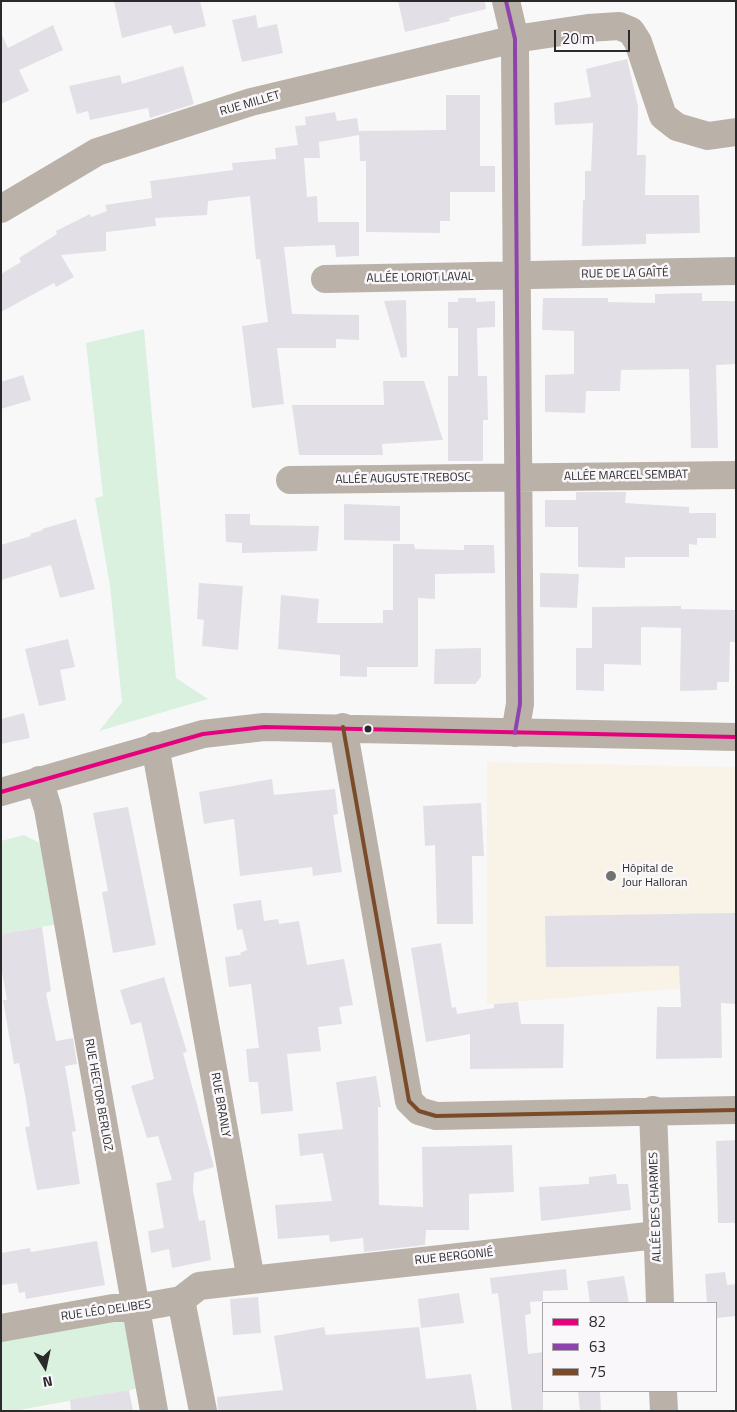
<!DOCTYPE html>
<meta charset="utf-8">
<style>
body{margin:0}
#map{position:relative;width:737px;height:1412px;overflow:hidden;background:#f9f8f9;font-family:"Titillium Web",sans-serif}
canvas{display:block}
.frame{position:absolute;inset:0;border:2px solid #2b2a2b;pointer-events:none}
.legend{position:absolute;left:542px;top:1302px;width:175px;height:90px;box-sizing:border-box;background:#faf7fa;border:1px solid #a7a5a7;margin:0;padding:6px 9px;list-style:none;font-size:15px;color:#2b2a2b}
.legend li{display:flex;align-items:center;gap:10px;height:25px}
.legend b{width:25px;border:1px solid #a7a5a7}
.north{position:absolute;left:20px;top:1342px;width:50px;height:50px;-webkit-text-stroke:4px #faf7fa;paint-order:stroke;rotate:170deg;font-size:14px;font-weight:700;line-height:20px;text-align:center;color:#2b2a2b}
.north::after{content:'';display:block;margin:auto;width:18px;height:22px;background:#2b2a2b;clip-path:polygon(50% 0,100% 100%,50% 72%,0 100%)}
.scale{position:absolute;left:554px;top:30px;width:76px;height:22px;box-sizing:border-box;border:2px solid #2b2a2b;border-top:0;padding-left:6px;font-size:15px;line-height:18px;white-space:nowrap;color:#2b2a2b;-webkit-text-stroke:4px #faf7fa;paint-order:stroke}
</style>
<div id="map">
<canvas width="737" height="1412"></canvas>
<div class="frame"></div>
<ul class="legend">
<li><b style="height:6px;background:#e5007d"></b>82</li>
<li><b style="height:6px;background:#8e44ad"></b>63</li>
<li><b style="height:6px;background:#7a4b2a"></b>75</li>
</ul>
<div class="north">N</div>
<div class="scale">20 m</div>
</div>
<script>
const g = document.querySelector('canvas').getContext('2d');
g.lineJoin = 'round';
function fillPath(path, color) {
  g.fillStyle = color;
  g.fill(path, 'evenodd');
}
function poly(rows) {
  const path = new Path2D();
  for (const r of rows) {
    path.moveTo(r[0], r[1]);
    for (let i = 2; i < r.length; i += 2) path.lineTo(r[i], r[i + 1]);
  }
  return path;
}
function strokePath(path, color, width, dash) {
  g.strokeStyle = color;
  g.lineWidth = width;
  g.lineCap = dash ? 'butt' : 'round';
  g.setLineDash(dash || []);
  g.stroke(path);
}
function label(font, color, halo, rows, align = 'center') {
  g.font = font + ' "Titillium Web",sans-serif';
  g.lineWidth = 5;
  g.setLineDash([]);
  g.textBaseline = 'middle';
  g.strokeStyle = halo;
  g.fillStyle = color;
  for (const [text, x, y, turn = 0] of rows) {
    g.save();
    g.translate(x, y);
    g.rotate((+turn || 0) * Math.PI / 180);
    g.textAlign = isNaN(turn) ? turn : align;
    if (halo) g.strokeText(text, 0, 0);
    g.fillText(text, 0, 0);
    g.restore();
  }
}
fillPath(poly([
 [487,762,736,767,736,984,487,1004]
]), '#f8f2e7');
fillPath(poly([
 [144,329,176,678,208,699,99,731,122,702,110,586,95,498,103,496,86,343],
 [24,835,46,846,58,924,1,934,1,841],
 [112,1319,127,1321,140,1388,14,1411,1,1411,1,1339]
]), '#daf1e0');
fillPath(poly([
 [114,1,200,1,206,26,174,34,171,25,122,38],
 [398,1,485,1,486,9,449,18,450,21,405,32],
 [256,15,258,28,277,24,283,53,242,62,232,20],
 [53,25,63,50,19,70,29,91,1,104,1,33,8,48],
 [627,59,638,106,637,155,646,155,645,195,699,195,700,233,646,234,646,244,582,246,583,200,585,200,585,171,591,171,593,123,555,125,554,103,591,97,586,69],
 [183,66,194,104,150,118,148,108,90,120,88,111,77,114,69,86,120,75,122,84],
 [446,95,480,95,480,166,495,166,495,192,450,192,450,221,440,221,440,233,366,232,366,161,360,161,359,135,319,142,320,158,304,158,307,197,317,196,318,222,359,222,359,256,336,257,335,245,284,247,292,314,359,315,359,340,336,339,336,348,277,348,284,404,252,408,242,326,268,322,260,259,256,259,250,196,208,201,207,215,155,218,156,226,106,232,106,251,61,255,74,277,56,287,54,283,1,312,1,274,21,262,19,258,57,234,56,231,90,214,91,217,107,211,105,205,152,198,150,181,233,170,232,163,276,159,275,148,298,145,295,126,306,125,305,117,335,112,337,121,357,118,359,131,446,130],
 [702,293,702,301,736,301,736,364,716,365,718,448,691,448,689,369,621,370,620,391,586,391,585,413,545,412,545,375,574,374,574,331,542,330,543,298,608,298,608,302,655,303,655,294],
 [458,298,476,298,476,302,495,301,495,327,477,328,478,376,487,376,488,420,483,420,483,461,448,461,448,376,458,376,458,328,448,328,448,302,458,302],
 [406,300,407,357,401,358,384,301],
 [23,375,31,400,1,409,1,382],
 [383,381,424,381,443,440,382,444,383,455,299,455,292,405,384,405],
 [576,492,626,492,625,503,689,507,689,513,716,513,716,538,697,538,697,545,689,544,689,557,625,557,625,568,578,567,578,527,545,527,545,500,576,500],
 [344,504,400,506,400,541,344,540],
 [225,514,250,514,250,525,319,526,317,551,242,553,242,543,226,542],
 [76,519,95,589,60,598,51,565,1,580,1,545,31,536,30,534,43,530,42,529],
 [393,544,414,544,415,549,464,550,464,545,494,545,495,573,435,574,435,599,418,598,418,667,367,667,367,677,340,676,340,655,278,649,281,595,319,599,317,623,383,623,383,610,393,610],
 [540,573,579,574,577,608,540,607],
 [199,583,243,586,238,650,202,646,204,620,197,619],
 [681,606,681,609,736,610,736,642,730,642,729,682,717,682,717,690,680,691,681,628,641,627,641,665,604,664,604,691,576,690,576,648,592,648,592,607],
 [68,639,75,667,60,670,66,700,39,706,25,649],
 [481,648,481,677,475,684,434,684,435,649],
 [24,713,30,738,1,744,1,719],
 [272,779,274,795,335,789,338,814,333,815,342,872,313,876,312,867,240,876,234,819,204,824,199,792],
 [481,803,484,856,472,856,473,924,437,924,435,845,425,846,423,806],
 [128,807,156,945,113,953,102,892,108,891,93,813],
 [261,900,264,921,278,919,279,924,299,921,307,965,344,959,353,1005,339,1007,342,1024,318,1027,321,1051,287,1054,293,1111,261,1114,258,1082,249,1082,246,1049,259,1048,251,984,229,987,225,957,241,955,240,953,247,950,242,929,237,930,233,904],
 [736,913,736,1004,721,1003,722,1058,656,1059,657,1007,681,1007,679,966,546,967,545,916],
 [42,927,51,991,46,993,56,1041,73,1038,77,1064,65,1066,76,1131,72,1132,80,1184,37,1190,25,1127,30,1126,26,1100,19,1063,14,1064,3,1000,7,1000,1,966,1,934],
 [441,943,452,1008,456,1007,457,1014,494,1008,494,1004,518,1002,521,1024,564,1024,563,1068,470,1069,470,1034,426,1042,411,948],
 [164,977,187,1052,183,1053,214,1167,194,1173,193,1190,199,1221,205,1220,211,1260,172,1268,169,1249,151,1253,148,1231,164,1228,156,1183,172,1180,158,1136,147,1138,131,1086,154,1079,141,1022,131,1025,120,990],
 [376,1076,381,1107,378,1107,379,1205,423,1207,422,1147,512,1145,514,1192,469,1194,469,1230,426,1230,425,1245,364,1252,363,1238,330,1242,329,1235,278,1239,275,1205,332,1201,323,1153,300,1156,298,1134,343,1129,336,1082],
 [736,1140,736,1223,718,1223,716,1141],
 [616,1174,617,1184,628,1184,631,1210,541,1221,539,1187,589,1184,589,1177],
 [97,1241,105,1285,26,1299,25,1292,19,1293,17,1283,1,1285,1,1253,30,1248,31,1252],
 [566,1269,568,1290,543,1291,543,1301,530,1302,531,1314,525,1315,528,1354,543,1352,543,1411,512,1411,498,1293,492,1294,490,1278],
 [725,1272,727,1285,736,1284,736,1316,716,1318,716,1303,707,1303,705,1274],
 [624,1276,629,1303,590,1303,587,1281],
 [459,1293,464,1323,421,1328,418,1299],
 [258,1297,261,1333,233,1335,230,1299],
 [324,1327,326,1335,419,1327,426,1379,471,1374,477,1411,218,1411,217,1397,283,1390,274,1336],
 [129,1390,133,1411,71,1411,70,1400],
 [578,1391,600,1391,601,1411,580,1411]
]), '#e3dfe6');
strokePath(poly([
 [506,1,515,39,515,50,520,704,515,733],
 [1,209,97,152,251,102,515,39,588,28,619,26,631,31,638,42,663,116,677,127,708,136,736,132],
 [325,279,736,271],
 [290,480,736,475],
 [343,727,409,1101,419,1111,436,1116,736,1110],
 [155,746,251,1280,199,1286,181,1300,203,1411],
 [39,780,48,809,154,1411],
 [1,792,203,734,264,727,736,737],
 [653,1110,660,1303],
 [251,1280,657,1235],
 [1,1328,113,1308,136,1308,181,1300],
 [663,1391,664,1411]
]), '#bab2a8', 28);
strokePath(poly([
 [1,792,203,734,264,727,736,737]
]), '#e5007d', 4);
strokePath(poly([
 [506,1,515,39,515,50,520,704,515,733]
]), '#8e44ad', 4);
strokePath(poly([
 [343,727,409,1101,419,1111,436,1116,736,1110]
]), '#7a4b2a', 4);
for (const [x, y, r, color] of [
 [368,729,4.5,"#2b2a2b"],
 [611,876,6,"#737273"]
]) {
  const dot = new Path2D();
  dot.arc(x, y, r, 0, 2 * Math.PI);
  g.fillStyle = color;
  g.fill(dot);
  strokePath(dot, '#faf7fa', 2);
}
label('12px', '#2b2a2b', '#faf7fa', [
 ["RUE MILLET",250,104,-16],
 ["RUE DE LA GAÎTÉ",625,274,-1],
 ["ALLÉE LORIOT LAVAL",420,278,-1],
 ["ALLÉE MARCEL SEMBAT",626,476,-1],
 ["ALLÉE AUGUSTE TREBOSC",403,479,-1],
 ["RUE HECTOR BERLIOZ",98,1095,80],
 ["RUE BRANLY",220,1105,80],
 ["ALLÉE DES CHARMES",656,1207,-92],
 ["RUE BERGONIÉ",454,1257,-6],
 ["RUE LÉO DELIBES",106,1311,-8]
]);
label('12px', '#2b2a2b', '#faf7fa', [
 ["Hôpital de",622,869],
 ["Jour Halloran",622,883]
], 'left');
</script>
